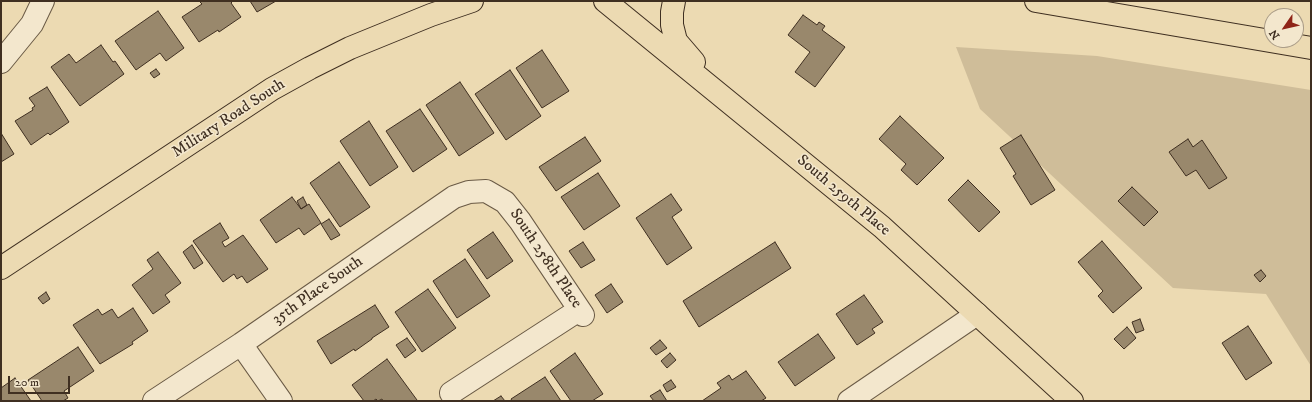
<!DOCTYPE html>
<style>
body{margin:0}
#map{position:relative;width:1312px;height:402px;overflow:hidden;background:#ecdab2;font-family:"IM FELL DW Pica",serif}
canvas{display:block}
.frame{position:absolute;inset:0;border:2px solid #3f2f21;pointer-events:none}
.north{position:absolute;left:1264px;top:8px;width:40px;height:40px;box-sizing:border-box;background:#f3e7cd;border:1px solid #ab9d88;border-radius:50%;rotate:236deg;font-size:11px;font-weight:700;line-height:16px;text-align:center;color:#3f2f21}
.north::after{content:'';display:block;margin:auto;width:14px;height:18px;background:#8f2418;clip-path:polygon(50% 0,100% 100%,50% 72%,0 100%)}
.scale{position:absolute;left:8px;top:376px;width:62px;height:18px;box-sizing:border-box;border:2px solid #3f2f21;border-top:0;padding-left:5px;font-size:12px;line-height:14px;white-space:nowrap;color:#3f2f21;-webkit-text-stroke:3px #f3e7cd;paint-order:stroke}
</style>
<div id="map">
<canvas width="1312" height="402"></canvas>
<div class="frame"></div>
<div class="north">N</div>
<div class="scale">20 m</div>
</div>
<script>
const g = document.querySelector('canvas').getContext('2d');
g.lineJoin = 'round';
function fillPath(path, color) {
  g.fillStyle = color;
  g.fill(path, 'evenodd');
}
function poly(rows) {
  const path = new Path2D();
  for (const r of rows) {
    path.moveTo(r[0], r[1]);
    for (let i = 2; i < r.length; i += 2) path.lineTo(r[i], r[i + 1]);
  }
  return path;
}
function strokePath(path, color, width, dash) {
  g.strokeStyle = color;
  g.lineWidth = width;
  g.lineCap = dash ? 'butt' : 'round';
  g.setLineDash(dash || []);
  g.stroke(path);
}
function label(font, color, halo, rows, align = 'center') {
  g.font = font + ' "IM FELL DW Pica",serif';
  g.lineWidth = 3;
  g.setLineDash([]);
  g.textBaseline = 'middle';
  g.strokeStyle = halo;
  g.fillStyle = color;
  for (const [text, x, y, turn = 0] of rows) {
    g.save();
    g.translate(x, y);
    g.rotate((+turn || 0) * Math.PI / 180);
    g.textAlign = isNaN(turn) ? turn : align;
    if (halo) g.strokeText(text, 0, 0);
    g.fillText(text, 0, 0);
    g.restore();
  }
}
fillPath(poly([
 [956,47,1097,56,1311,90,1311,366,1266,294,1173,288,980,109]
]), '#cfbd99');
const building = poly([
 [202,1,233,1,231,3,241,17,219,32,218,30,199,42,182,17,202,4,200,2,202,1],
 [250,1,276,1,257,12,250,1],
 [158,11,184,48,166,61,160,53,136,70,115,41,158,11],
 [803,15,817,25,819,22,825,26,822,30,845,47,815,87,795,72,810,52,788,35,803,15],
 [101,45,113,62,115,61,124,74,80,106,51,67,69,54,76,63,101,45],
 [542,50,569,91,542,108,516,68,542,50],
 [156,69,160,74,154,78,150,73,156,69],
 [510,70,541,116,506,140,475,94,510,70],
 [460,82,494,133,459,156,426,105,460,82],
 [47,87,69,122,50,135,48,133,31,145,15,121,33,110,32,108,35,106,29,98,47,87],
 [420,109,447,149,413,172,386,131,420,109],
 [900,116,944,158,917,185,901,170,906,164,879,139,900,116],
 [369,121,398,167,370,186,340,141,369,121],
 [1,133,14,154,1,162,1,133],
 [1021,135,1055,190,1031,205,1013,176,1016,174,1000,148,1021,135],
 [585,137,601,161,556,191,539,167,585,137],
 [1188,139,1193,147,1202,140,1227,178,1209,189,1196,170,1186,176,1169,152,1188,139],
 [339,162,370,207,340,227,310,183,339,162],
 [598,173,620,206,584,230,561,197,598,173],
 [968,180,1000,212,979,232,948,200,968,180],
 [1132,187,1158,212,1144,226,1118,201,1132,187],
 [671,194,682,210,672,217,692,248,667,265,636,218,671,194],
 [292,197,301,209,309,204,321,223,304,235,299,228,276,243,260,220,292,197],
 [303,197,307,205,301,209,297,201,303,197],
 [329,219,340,235,331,240,321,224,329,219],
 [220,223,229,238,222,242,225,247,243,235,268,269,247,283,242,276,237,279,234,274,223,282,193,241,220,223],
 [493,232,513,261,487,279,467,250,493,232],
 [1102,241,1142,288,1113,313,1098,296,1103,291,1078,262,1102,241],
 [583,242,595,260,581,268,569,251,583,242],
 [775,242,791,268,699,327,683,301,775,242],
 [192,245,203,263,194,269,183,252,192,245],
 [158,252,181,283,165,295,170,302,153,314,132,285,153,269,147,260,158,252],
 [465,259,490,296,457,318,433,281,465,259],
 [1261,270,1266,276,1260,282,1254,275,1261,270],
 [611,284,623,302,607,313,595,295,611,284],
 [428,289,456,328,422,352,395,312,428,289],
 [46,292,50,299,43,304,38,298,46,292],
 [864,295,883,322,872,329,875,333,857,345,836,314,864,295],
 [375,305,389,327,372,338,372,339,355,351,354,349,331,364,317,341,375,305],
 [133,308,148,331,132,342,133,344,100,364,73,325,98,309,102,315,112,309,118,318,133,308],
 [1140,319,1144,330,1136,333,1132,322,1140,319],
 [1248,326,1272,363,1246,380,1222,343,1248,326],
 [1127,327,1136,338,1124,349,1114,339,1127,327],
 [818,334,835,358,795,386,778,362,818,334],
 [407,338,416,350,405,358,396,345,407,338],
 [660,340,667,348,656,355,650,348,660,340],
 [78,347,94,371,64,391,68,398,63,401,42,401,28,380,78,347],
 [575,353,603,394,592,401,571,401,550,371,575,353],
 [670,353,676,360,667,368,661,361,670,353],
 [387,359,417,400,416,401,383,401,382,399,378,401,376,399,373,401,364,401,352,385,387,359],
 [746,371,766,398,761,401,702,401,721,388,717,383,729,375,732,380,746,371],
 [545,377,561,401,512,401,511,399,545,377],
 [15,378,31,401,1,401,1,388,15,378],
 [671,380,676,387,667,392,663,385,671,380],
 [660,390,667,401,654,401,650,396,660,390],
 [501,396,505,401,493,401,501,396]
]);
fillPath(building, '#99886c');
strokePath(building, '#3f2f21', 1);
const minor = poly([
 [1,62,32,24,43,1],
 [241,344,281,401],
 [451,393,579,310],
 [154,401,241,344,454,197,469,192,486,191,505,202,520,221,583,315],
 [849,401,977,314]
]);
const major = poly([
 [605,1,882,227,1072,401],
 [674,1,672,12,672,25,676,41,694,62],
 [1036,1,1311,48],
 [1,268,272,89,310,68,350,48,431,15,472,1]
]);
strokePath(minor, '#6a5a45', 24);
strokePath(major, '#3f2f21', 24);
strokePath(minor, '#f3e7cd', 22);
strokePath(major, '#ecdab2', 22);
label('16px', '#3f2f21', '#f3e7cd', [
 ["Military Road South",229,119,-33],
 ["South 259th Place",843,196,40],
 ["South 258th Place",545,259,56],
 ["35th Place South",318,291,-35]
]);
</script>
